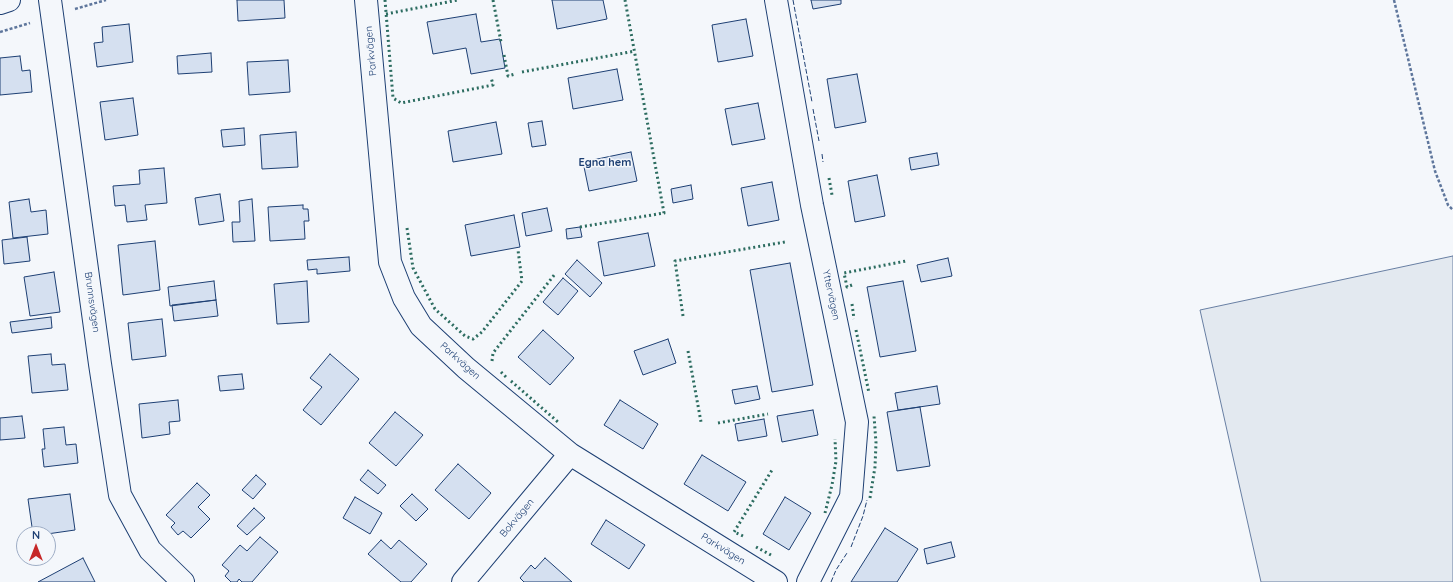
<!DOCTYPE html>
<meta charset="utf-8">
<style>
body{margin:0}
#map{position:relative;width:1453px;height:582px;overflow:hidden;background:#f4f7fb;font-family:Quicksand,sans-serif}
canvas{display:block}
.north{position:absolute;left:16px;top:526px;width:40px;height:40px;box-sizing:border-box;background:#f4f7fb;border:1px solid #9eadc5;border-radius:50%;rotate:0deg;font-size:11px;font-weight:700;line-height:16px;text-align:center;color:#1d3f73}
.north::after{content:'';display:block;margin:auto;width:14px;height:18px;background:#c62828;clip-path:polygon(50% 0,100% 100%,50% 72%,0 100%)}
</style>
<div id="map">
<canvas width="1453" height="582"></canvas>
<div class="north">N</div>
</div>
<script>
const g = document.querySelector('canvas').getContext('2d');
g.lineJoin = 'round';
function paint(path, color) { g.fillStyle = color; g.fill(path, 'evenodd'); }
const toPath = rows => new Path2D(rows.map(r => 'M' + r).join(''));
function strokePath(path, color, width, dash) { g.strokeStyle = color; g.lineWidth = width; g.lineCap = dash ? 'butt' : 'round'; g.setLineDash(dash || []); g.stroke(path); }
function write(font, color, halo, rows, align = 'center') {
  g.font = font + ' Quicksand,sans-serif'; g.lineWidth = 3; g.setLineDash([]); g.textBaseline = 'middle'; g.strokeStyle = halo; g.fillStyle = color; for (const [text, x, y, turn = 0] of rows) {
    g.save(); g.translate(x, y); g.rotate((+turn || 0) * Math.PI / 180); g.textAlign = isNaN(turn) ? turn : align; if (halo) g.strokeText(text, 0, 0); g.fillText(text, 0, 0); g.restore();
  }
}
const green = toPath([
 [1453,256,1453,582,1261,582,1200,310,1453,256]
]);
const building = toPath([
 [237,0,284,0,285,18,238,21,237,0],
 [552,0,603,0,607,19,557,29,552,0],
 [811,0,841,0,841,4,813,9,811,0],
 [476,14,481,42,500,39,505,68,471,74,466,48,433,54,427,22,476,14],
 [746,19,753,56,718,62,712,25,746,19],
 [129,24,133,62,97,67,94,43,103,42,102,27,129,24],
 [211,53,212,72,178,74,177,56,211,53],
 [20,56,22,71,30,70,32,92,0,95,0,58,20,56],
 [288,60,290,92,249,95,247,62,288,60],
 [617,69,623,100,573,109,568,78,617,69],
 [857,74,866,122,835,128,827,79,857,74],
 [133,98,138,135,105,140,100,102,133,98],
 [758,103,765,139,732,145,725,109,758,103],
 [542,121,546,145,532,147,528,123,542,121],
 [496,122,502,154,453,162,448,131,496,122],
 [244,128,245,145,223,147,221,130,244,128],
 [296,132,298,167,262,169,260,135,296,132],
 [631,152,637,181,589,191,583,162,631,152],
 [937,153,939,165,911,170,909,158,937,153],
 [164,168,167,203,145,205,147,220,127,222,125,205,115,206,113,186,140,184,139,170,164,168],
 [877,175,885,216,855,222,848,181,877,175],
 [772,182,779,220,748,226,741,188,772,182],
 [691,185,693,199,673,203,671,189,691,185],
 [220,194,224,221,199,225,195,198,220,194],
 [29,199,31,212,46,210,48,234,13,238,9,202,29,199],
 [252,199,255,241,233,242,232,222,240,222,239,201,252,199],
 [303,205,303,209,308,209,309,221,304,221,305,239,270,241,268,207,303,205],
 [547,208,552,231,526,236,522,213,547,208],
 [514,215,520,247,471,256,465,225,514,215],
 [580,227,582,237,567,239,566,229,580,227],
 [648,233,655,266,604,276,598,242,648,233],
 [27,237,30,261,4,264,2,240,27,237],
 [155,241,160,290,123,295,118,245,155,241],
 [349,257,350,271,317,274,317,269,308,270,307,260,349,257],
 [948,258,952,276,921,282,917,265,948,258],
 [577,260,602,283,590,297,565,274,577,260],
 [790,263,813,385,772,392,750,270,790,263],
 [54,272,60,312,30,316,24,277,54,272],
 [563,278,578,291,558,315,543,302,563,278],
 [214,281,216,300,170,306,168,287,214,281],
 [307,281,309,322,277,324,274,284,307,281],
 [903,281,916,351,880,357,867,287,903,281],
 [216,300,218,316,174,321,172,305,216,300],
 [51,317,52,328,12,333,10,322,51,317],
 [162,319,166,356,132,360,128,323,162,319],
 [543,330,574,358,550,385,518,357,543,330],
 [668,339,676,363,643,375,634,351,668,339],
 [51,354,52,365,65,364,68,390,32,393,28,356,51,354],
 [330,354,359,379,321,425,303,410,322,387,310,378,330,354],
 [242,374,244,389,220,391,218,376,242,374],
 [757,386,760,399,735,404,732,390,757,386],
 [937,386,940,404,898,410,895,393,937,386],
 [178,400,180,421,169,422,170,434,142,438,139,404,178,400],
 [620,400,658,424,643,449,604,425,620,400],
 [920,407,930,466,897,471,887,412,920,407],
 [813,410,818,435,782,442,777,416,813,410],
 [395,412,423,435,396,466,369,443,395,412],
 [22,416,25,438,0,440,0,418,22,416],
 [764,419,767,436,738,441,735,424,764,419],
 [64,427,66,445,76,444,78,463,44,467,42,449,45,449,43,429,64,427],
 [702,455,746,482,728,511,684,484,702,455],
 [458,464,491,493,469,519,435,490,458,464],
 [368,470,386,485,378,494,360,480,368,470],
 [256,475,266,484,253,499,242,490,256,475],
 [197,483,210,495,198,507,210,519,191,538,183,531,178,535,171,527,175,523,166,515,197,483],
 [70,494,75,530,47,534,33,534,28,499,70,494],
 [412,494,428,509,416,521,400,506,412,494],
 [355,497,382,513,370,534,343,518,355,497],
 [785,497,811,513,789,550,763,534,785,497],
 [254,508,265,518,247,535,237,526,254,508],
 [606,520,645,545,629,569,591,544,606,520],
 [885,528,918,549,897,582,851,582,885,528],
 [260,537,278,552,252,582,242,582,239,579,237,582,231,582,225,576,229,571,222,565,240,545,247,551,260,537],
 [381,540,391,549,399,540,427,564,411,582,401,582,368,554,381,540],
 [951,542,955,557,927,564,924,549,951,542],
 [83,558,95,582,38,582,83,558],
 [545,558,572,582,524,582,520,578,531,565,535,569,545,558]
]);
const path = toPath([
 [1394,0,1435,171,1448,205,1453,210],
 [75,9,106,0],
 [0,32,30,23]
]);
const street = toPath([
 [50,0,100,364,120,495,150,550,183,582],
 [366,0,390,262,404,298,421,326,466,368,570,454,776,582],
 [776,0,812,205,857,422,851,497,808,582],
 [463,582,570,454]
]);
const secondary = toPath([
 [0,3,9,0]
]);
const hedge = toPath([
 [385,0,393,98,401,103,493,85,491,77],
 [493,0,501,42],
 [386,14,458,0],
 [504,55,508,76,515,74],
 [522,72,635,51],
 [829,178,832,195],
 [580,227,664,213,625,0],
 [407,228,413,268,435,309,465,336,473,339,482,332,522,281,518,250],
 [852,285,847,287,844,273,906,261],
 [852,304,854,319],
 [683,316,675,261,785,242],
 [856,330,869,393],
 [688,351,701,422],
 [492,361,493,353,555,274],
 [501,372,506,377],
 [511,381,558,422],
 [718,423,768,414],
 [870,498,875,467,876,443,874,416],
 [825,513,832,485,836,461,835,439],
 [743,536,734,532,772,470],
 [756,547,771,555]
]);
const fence = toPath([
 [793,0,812,102],
 [813,109,819,141],
 [822,154,823,162],
 [851,547,863,516,867,500],
 [831,582,836,570,847,553]
]);
const streetNames = [
 ["Parkvägen",371,51,-95],
 ["Yttervägen",831,295,78],
 ["Brunnsvägen",92,302,82],
 ["Parkvägen",460,361,42],
 ["Bokvägen",517,518,-50],
 ["Parkvägen",723,549,32]
];
const neighbourhoodNames = [
 ["Egna hem",605,163]
];
paint(green, '#e3e9f0');
strokePath(green, '#687fa3', 1);
paint(building, '#d5e0f0');
strokePath(building, '#1d3f73', 1);
strokePath(street, '#1d3f73', 24);
strokePath(secondary, '#1d3f73', 24);
strokePath(path, '#5e769c', 2.5, [3, 2]);
strokePath(street, '#f4f7fb', 22);
strokePath(secondary, '#f4f7fb', 22);
strokePath(hedge, '#2c6c60', 3, [2, 3]);
strokePath(fence, '#1d3f73', 1, [5, 2]);
write('10px', '#1d3f73', '#f4f7fb', streetNames);
write('bold 11px', '#1d3f73', '#f4f7fb', neighbourhoodNames);
</script>
